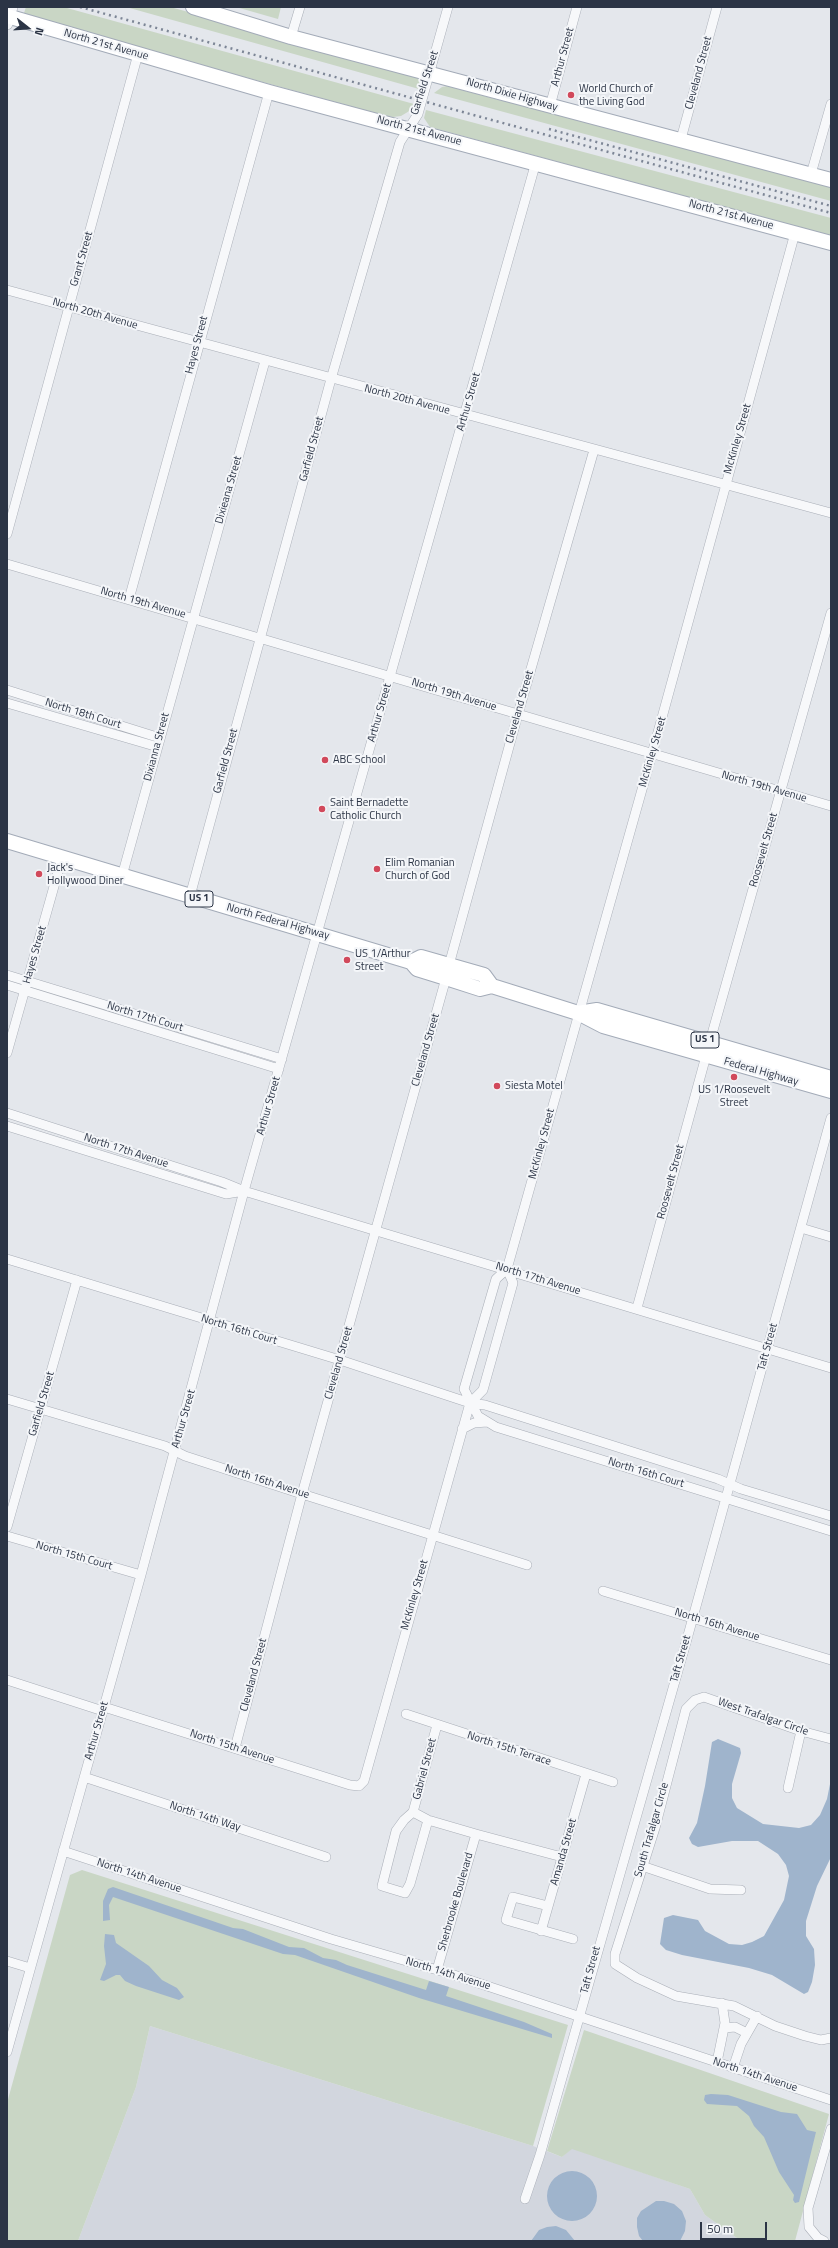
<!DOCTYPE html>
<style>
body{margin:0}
#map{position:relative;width:838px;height:2248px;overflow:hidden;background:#e4e7ec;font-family:"Titillium Web",sans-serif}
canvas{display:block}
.frame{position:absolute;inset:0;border:8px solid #2b3445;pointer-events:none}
.north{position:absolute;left:8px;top:8px;width:40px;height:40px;-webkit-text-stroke:3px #f4f6f9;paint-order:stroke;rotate:107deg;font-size:11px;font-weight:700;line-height:16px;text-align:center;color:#2b3445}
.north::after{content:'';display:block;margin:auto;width:14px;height:18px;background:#2b3445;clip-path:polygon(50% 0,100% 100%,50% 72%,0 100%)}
.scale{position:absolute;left:700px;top:2222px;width:67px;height:18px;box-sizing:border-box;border:2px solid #2b3445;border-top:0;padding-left:5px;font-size:12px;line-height:14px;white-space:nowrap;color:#2b3445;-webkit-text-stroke:3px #f4f6f9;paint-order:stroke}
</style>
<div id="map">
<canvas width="838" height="2248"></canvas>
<div class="frame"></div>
<div class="north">N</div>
<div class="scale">50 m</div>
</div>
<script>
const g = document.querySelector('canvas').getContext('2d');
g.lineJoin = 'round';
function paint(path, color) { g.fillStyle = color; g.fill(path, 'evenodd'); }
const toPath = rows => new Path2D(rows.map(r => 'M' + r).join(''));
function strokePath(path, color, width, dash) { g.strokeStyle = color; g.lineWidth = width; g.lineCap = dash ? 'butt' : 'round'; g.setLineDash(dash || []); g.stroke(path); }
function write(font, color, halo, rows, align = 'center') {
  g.font = font + ' "Titillium Web",sans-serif'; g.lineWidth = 4; g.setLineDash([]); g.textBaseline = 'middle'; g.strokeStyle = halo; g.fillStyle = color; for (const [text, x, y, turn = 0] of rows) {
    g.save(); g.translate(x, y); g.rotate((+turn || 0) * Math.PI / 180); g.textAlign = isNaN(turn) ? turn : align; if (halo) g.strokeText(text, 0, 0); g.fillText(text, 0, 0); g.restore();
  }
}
const built = toPath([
 [150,2026,533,2146,562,2157,572,2148,690,2189,705,2215,741,2241,78,2241,136,2087]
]);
const green = toPath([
 [26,7,67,8,414,104,411,110,401,116,393,117,379,114,30,18,24,13],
 [126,7,170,7,414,73,419,80,419,89],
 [236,7,281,7,278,19],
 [447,86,499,100,539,107,831,187,831,201,434,93,442,87],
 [426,110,831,218,831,236,430,127,424,118],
 [82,1870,568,2025,533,2146,150,2026,136,2087,78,2241,7,2241,7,2103,70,1875],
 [584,2030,829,2114,795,2241,741,2241,705,2215,690,2189,572,2149,562,2157,547,2151]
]);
const water = toPath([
 [718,1739,740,1748,741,1753,732,1784,732,1798,737,1808,763,1824,799,1828,811,1825,820,1815,827,1799,831,1779,831,1857,817,1886,806,1921,806,1936,814,1949,815,1965,812,1982,808,1992,804,1994,772,1975,749,1968,682,1955,666,1950,660,1944,664,1918,673,1915,698,1920,705,1931,729,1944,742,1945,752,1942,764,1936,784,1900,789,1876,786,1865,778,1854,758,1841,732,1841,698,1847,692,1844,689,1838,697,1823,705,1786,712,1742],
 [113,1887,233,1928,243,1929,289,1947,304,1948,323,1958,336,1960,347,1965,426,1990,429,1981,449,1987,446,1996,524,2022,552,2034,552,2038,419,1998,295,1955,283,1954,113,1897,109,1905,110,1920,103,1921,103,1901,108,1889],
 [105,1934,114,1935,116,1943,149,1966,162,1980,177,1988,184,1997,179,2000,136,1986,125,1981,120,1975,116,1975,104,1981,100,1980,106,1964,104,1946],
 [711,2094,728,2095,781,2112,797,2114,807,2130,816,2132,799,2202,795,2203,793,2200,794,2195,779,2172,764,2137,754,2126,749,2116,737,2106,707,2104,704,2100,705,2095],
 '547 2196a25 25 0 1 1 50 0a25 25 0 1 1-50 0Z',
 [656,2201,664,2201,674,2204,682,2211,686,2221,685,2231,680,2241,643,2241,639,2236,637,2227,637,2218,641,2211],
 [556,2226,566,2230,575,2241,531,2241,539,2230,547,2227]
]);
const minor = toPath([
 [291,37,300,7],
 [550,106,577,7],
 [681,139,717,7],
 [811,174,831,104],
 [795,233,652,754,507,1269,496,1279,464,1389,478,1416,496,1427,831,1531],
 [7,290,831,513],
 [7,534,138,54],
 [7,564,831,806],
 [129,599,269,92],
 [7,690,160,738],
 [7,703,158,747],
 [122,876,265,361],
 [190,896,331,379,400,142,418,114,448,7],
 [449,965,518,714,594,450],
 [7,975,282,1059],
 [7,985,279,1069],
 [710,1041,831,613],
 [7,1053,62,858],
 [7,1113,222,1182,244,1191,831,1368],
 [7,1126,226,1194,244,1191],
 [801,1228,831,1237],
 [7,1259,340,1360,470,1403,485,1405,718,1479,741,1489,831,1516],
 [637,1308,706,1056],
 [7,1399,165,1446,185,1456,302,1494,527,1565],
 [462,1429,474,1423,487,1422],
 [7,1527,77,1280],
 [7,1536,141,1575],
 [603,1591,831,1660],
 [7,1680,103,1711],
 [104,1707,350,1785,359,1786,364,1781,470,1403,483,1390,513,1283,507,1269],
 [406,1714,613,1782],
 [831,1739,801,1731,704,1697,695,1700,686,1709,655,1828,615,1954,615,1964,637,1978,676,1996,734,2006,775,2026,805,2036,821,2040,831,2038],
 [235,1748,302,1494,446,978],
 [84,1777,326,1857],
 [788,1788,801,1731],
 [413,1812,404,1820,396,1831,382,1886,405,1893,410,1884,428,1820],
 [413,1812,428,1820,476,1834,562,1857],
 [413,1812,437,1725],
 [63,1851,331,1939,451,1974,831,2100],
 [642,1866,710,1889,741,1890],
 [548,1906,513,1897,506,1920,573,1939],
 [541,1931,586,1774],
 [7,1961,30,1968],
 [437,1970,476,1834],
 [724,2028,735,2027,747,2033],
 [7,2052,141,1575,244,1191,536,162],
 [717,2062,725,2023,722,2003],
 [733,2068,741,2044,757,2016],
 [525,2199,540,2155,687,1639,831,1118],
 [824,2241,818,2238,809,2227,808,2208,831,2129]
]);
const tertiary = toPath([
 [7,24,12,7]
]);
const primary = toPath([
 [193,7,291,37,831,180],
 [7,16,269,92,831,243],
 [7,841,411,962],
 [411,962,417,969,446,978,480,989,492,986,578,1013,603,1026,831,1091],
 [411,962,421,957,484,975,492,986],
 [578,1013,597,1010,831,1078]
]);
const rail = toPath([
 [80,7,831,213],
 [549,129,831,206]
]);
const markers = [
 [571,95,4,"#d1495b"],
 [325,760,4,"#d1495b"],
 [322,809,4,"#d1495b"],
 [377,869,4,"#d1495b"],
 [39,874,4,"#d1495b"],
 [347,960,4,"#d1495b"],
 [734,1077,4,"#d1495b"],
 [497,1086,4,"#d1495b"]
];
const shields = [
 [199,899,28],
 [705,1040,28]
];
const shieldNames = [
 ["US 1",199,899],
 ["US 1",705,1040]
];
const streetNames = [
 ["North 21st Avenue",106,45,16],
 ["Arthur Street",563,57,-75],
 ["Cleveland Street",699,73,-75],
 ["Garfield Street",425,83,-72],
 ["North Dixie Highway",512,95,16],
 ["North 21st Avenue",419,131,15],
 ["North 21st Avenue",731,215,15],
 ["Grant Street",82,259,-74],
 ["North 20th Avenue",95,314,16],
 ["Hayes Street",197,345,-75],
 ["North 20th Avenue",407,400,15],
 ["Arthur Street",469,402,-74],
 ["McKinley Street",738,439,-74],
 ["Garfield Street",312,449,-75],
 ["Dixieana Street",229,490,-74],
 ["North 19th Avenue",143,603,16],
 ["North 19th Avenue",454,695,17],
 ["Cleveland Street",520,707,-74],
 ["Arthur Street",380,713,-74],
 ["North 18th Court",83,714,17],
 ["Dixianna Street",157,747,-75],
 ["McKinley Street",653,752,-74],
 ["Garfield Street",226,761,-75],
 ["North 19th Avenue",764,787,16],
 ["Roosevelt Street",764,850,-74],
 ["North Federal Highway",278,922,16],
 ["Hayes Street",35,955,-74],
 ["North 17th Court",145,1017,17],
 ["Cleveland Street",426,1050,-74],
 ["Federal Highway",761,1072,16],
 ["Arthur Street",269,1106,-74],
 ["McKinley Street",542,1144,-75],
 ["North 17th Avenue",126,1151,18],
 ["Roosevelt Street",671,1182,-75],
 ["North 17th Avenue",538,1279,17],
 ["North 16th Court",239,1330,17],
 ["Taft Street",768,1347,-75],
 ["Cleveland Street",339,1363,-74],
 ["Garfield Street",42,1404,-74],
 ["Arthur Street",184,1419,-74],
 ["North 16th Court",646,1473,17],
 ["North 16th Avenue",267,1482,18],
 ["North 15th Court",74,1556,16],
 ["McKinley Street",415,1595,-74],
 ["North 16th Avenue",717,1625,17],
 ["Taft Street",681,1659,-74],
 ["Cleveland Street",254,1675,-75],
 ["West Trafalgar Circle",763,1717,19],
 ["Arthur Street",97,1731,-74],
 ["North 15th Avenue",232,1747,18],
 ["North 15th Terrace",509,1749,18],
 ["Gabriel Street",425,1769,-75],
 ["North 14th Way",205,1817,18],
 ["South Trafalgar Circle",652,1830,-74],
 ["Amanda Street",564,1852,-74],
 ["North 14th Avenue",139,1876,18],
 ["Sherbrooke Boulevard",456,1902,-74],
 ["Taft Street",591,1970,-75],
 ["North 14th Avenue",448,1974,17],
 ["North 14th Avenue",755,2075,18]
];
const poiNames = [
 ["World Church of",579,89],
 ["the Living God",579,102],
 ["ABC School",333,760],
 ["Saint Bernadette",330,803],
 ["Catholic Church",330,816],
 ["Elim Romanian",385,863],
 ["Church of God",385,876],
 ["Jack's",47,868],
 ["Hollywood Diner",47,881],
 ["US 1/Arthur",355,954],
 ["Street",355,967],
 ["Siesta Motel",505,1086],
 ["US 1/Roosevelt",734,1090,"center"],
 ["Street",734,1103,"center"]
];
paint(built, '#d2d6de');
paint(green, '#c9d6c5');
paint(water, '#9fb4cc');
strokePath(minor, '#a9aeb7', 10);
strokePath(tertiary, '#a9aeb7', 12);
strokePath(primary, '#a3abb8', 16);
strokePath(minor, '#f7f8fa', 9);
strokePath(tertiary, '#f7f8fa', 11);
strokePath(primary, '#fff', 14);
strokePath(rail, '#7d8696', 2.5, [2, 4]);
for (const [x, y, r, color] of markers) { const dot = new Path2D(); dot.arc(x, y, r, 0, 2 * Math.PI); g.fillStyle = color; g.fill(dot); strokePath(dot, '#f4f6f9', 1.5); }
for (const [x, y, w] of shields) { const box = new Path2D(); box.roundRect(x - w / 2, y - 8, w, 16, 3); g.fillStyle = '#f4f6f9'; g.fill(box); strokePath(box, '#2b3445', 1); }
write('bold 10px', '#2b3445', null, shieldNames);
write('11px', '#2b3445', '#f4f6f9', streetNames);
write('11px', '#2b3445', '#f4f6f9', poiNames, 'left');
</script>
